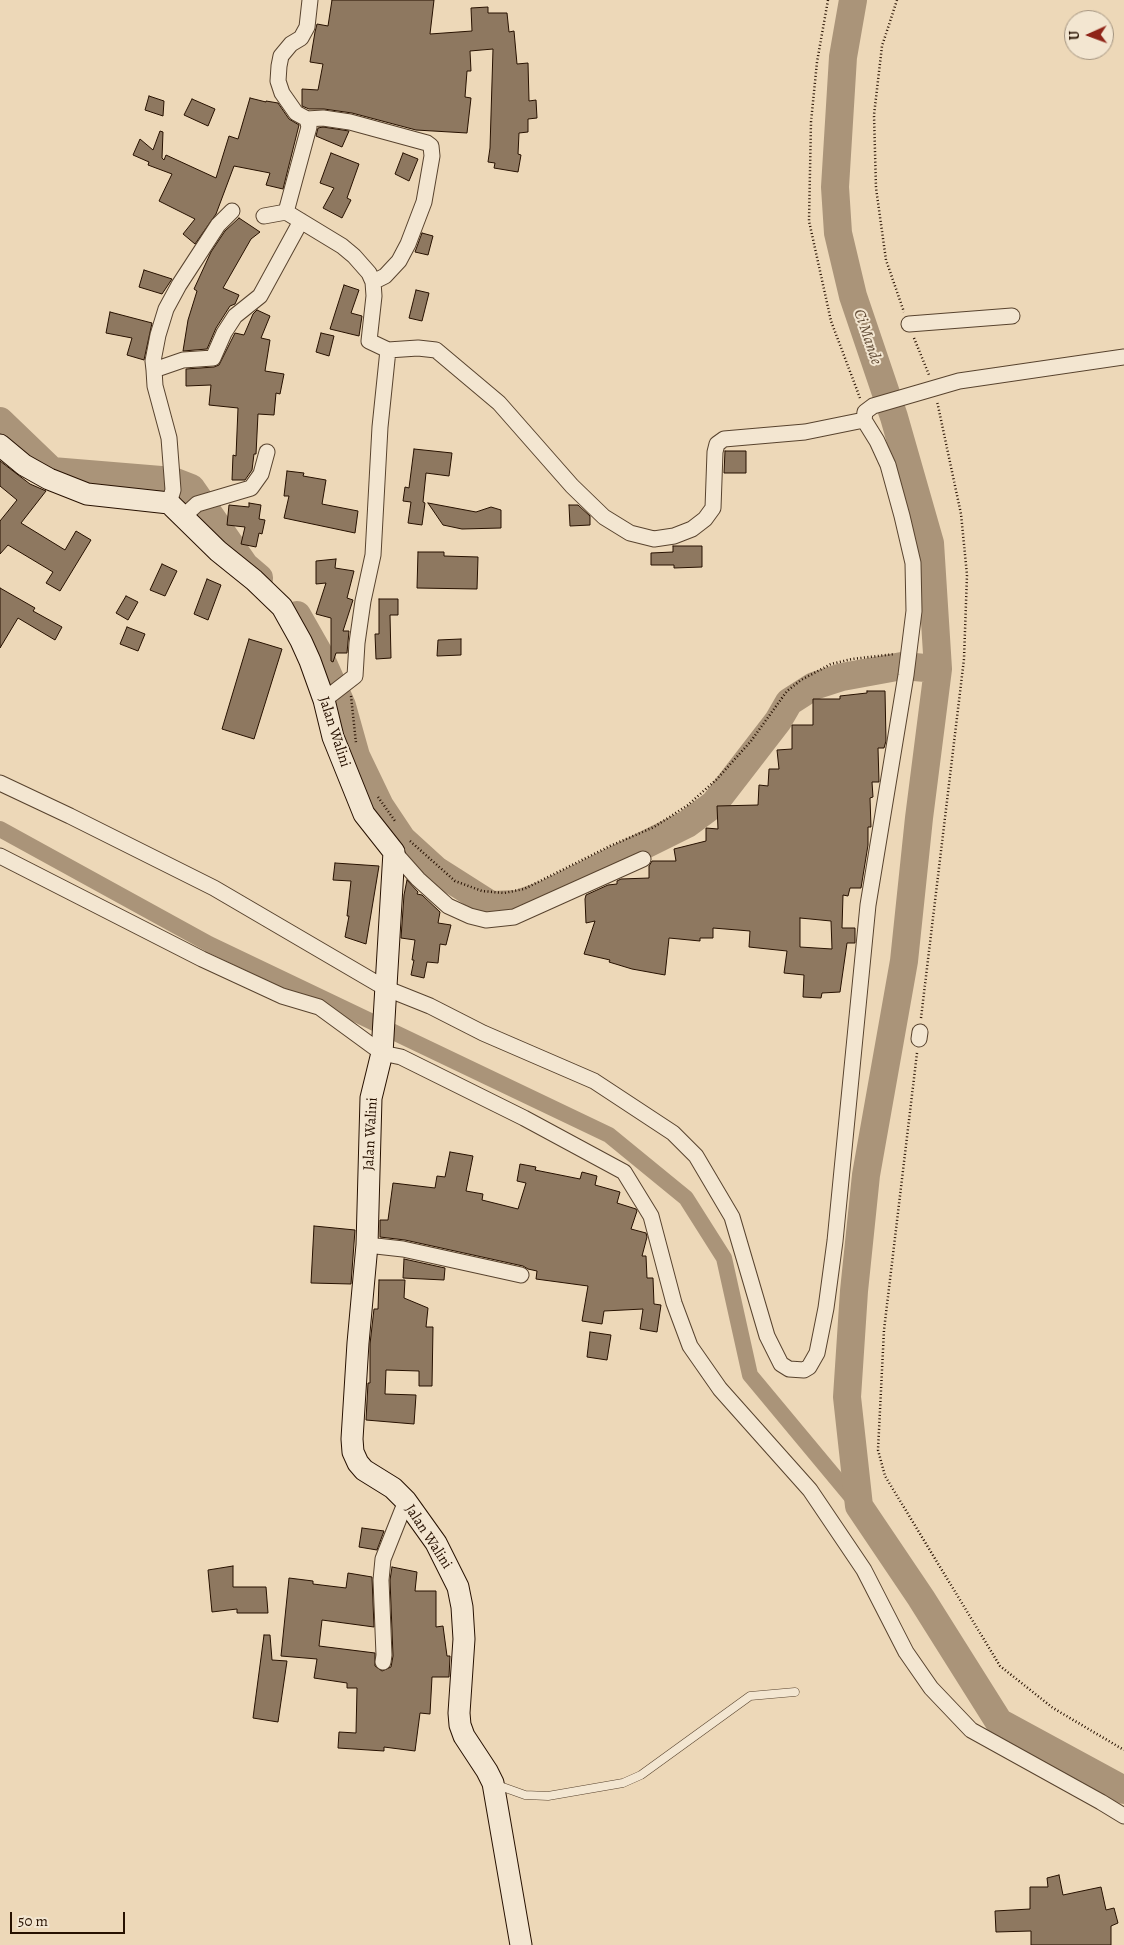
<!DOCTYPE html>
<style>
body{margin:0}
#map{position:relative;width:1124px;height:1945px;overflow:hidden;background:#edd8b8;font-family:Alegreya,serif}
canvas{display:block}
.north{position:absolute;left:1064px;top:10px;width:50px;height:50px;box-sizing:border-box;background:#f3e6d1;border:1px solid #a1917d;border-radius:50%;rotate:268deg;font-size:14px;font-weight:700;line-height:20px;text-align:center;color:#271100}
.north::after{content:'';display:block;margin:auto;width:18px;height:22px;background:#8f2418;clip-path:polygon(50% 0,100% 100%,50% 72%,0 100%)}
.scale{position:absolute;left:10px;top:1912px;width:115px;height:22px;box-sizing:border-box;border:2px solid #271100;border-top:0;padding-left:6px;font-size:15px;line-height:18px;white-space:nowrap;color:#271100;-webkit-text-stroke:4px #f3e6d1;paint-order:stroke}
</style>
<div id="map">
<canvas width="1124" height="1945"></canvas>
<div class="north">U</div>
<div class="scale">50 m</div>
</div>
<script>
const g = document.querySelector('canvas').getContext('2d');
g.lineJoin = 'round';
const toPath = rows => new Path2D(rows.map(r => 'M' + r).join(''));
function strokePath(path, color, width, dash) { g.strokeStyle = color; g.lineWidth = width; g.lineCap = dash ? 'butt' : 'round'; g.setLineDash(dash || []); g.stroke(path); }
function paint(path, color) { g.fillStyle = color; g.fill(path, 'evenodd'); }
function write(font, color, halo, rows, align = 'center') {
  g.font = font + ' Alegreya,serif'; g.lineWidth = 4; g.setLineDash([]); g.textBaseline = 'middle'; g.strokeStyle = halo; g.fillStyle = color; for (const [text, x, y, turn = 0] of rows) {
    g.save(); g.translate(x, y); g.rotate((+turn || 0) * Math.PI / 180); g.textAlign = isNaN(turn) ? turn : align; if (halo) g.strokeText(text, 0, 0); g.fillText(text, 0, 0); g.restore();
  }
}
const canal = toPath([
 [0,829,209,944,609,1135,686,1198,724,1258,750,1375,859,1506]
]);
const river = toPath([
 [853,0,843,57,835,187,838,233,853,296,894,417,930,543,938,669],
 [0,421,52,471,173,481,191,488,245,566,259,578],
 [297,615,318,652,342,706,356,756,380,806,402,839,436,870,491,905,518,904,546,894,687,824,714,804,778,721,789,702,814,686,842,677,902,666,938,669,919,818,904,961,866,1175,854,1291,847,1397,859,1506,921,1598,999,1722,1124,1790]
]);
const building = toPath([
 [332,0,434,0,430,34,472,31,471,8,488,7,488,13,507,13,509,32,514,31,517,64,528,63,529,101,536,100,537,118,528,119,528,132,519,133,518,154,521,155,518,172,494,168,495,163,488,162,490,148,493,49,470,51,471,71,467,71,465,97,471,98,467,133,416,130,352,113,324,109,309,109,302,106,302,89,318,90,323,64,310,62,315,32,317,24,328,26,332,0],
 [149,96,164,101,163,116,145,110,149,96],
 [250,98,266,102,266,101,278,103,289,119,299,125,283,189,266,185,270,173,234,166,216,214,195,244,183,234,195,219,159,201,172,174,148,165,149,162,133,155,140,139,153,150,160,131,163,132,162,158,164,160,166,155,216,178,229,136,238,139,250,98],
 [192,99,215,109,208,126,184,115,192,99],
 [323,127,349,131,342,147,316,136,318,128,323,127],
 [331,153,359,164,347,198,351,200,342,218,323,208,334,188,320,183,331,153],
 [403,153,418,159,409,181,395,174,403,153],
 [239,218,260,232,251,239,223,288,239,295,235,304,230,306,216,328,207,349,183,351,188,320,197,291,194,289,211,252,225,231,239,218],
 [422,233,433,236,428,255,415,252,422,233],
 [144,270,172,279,162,294,139,287,144,270],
 [344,285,359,290,351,313,362,316,359,336,330,329,344,285],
 [416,290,429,293,422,321,409,318,416,290],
 [257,310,270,316,261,338,270,340,265,371,284,374,280,394,276,393,274,415,258,414,256,454,254,454,252,470,245,480,232,480,233,455,236,456,238,408,209,405,211,385,186,386,186,369,214,367,219,365,235,333,244,335,253,314,257,310],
 [110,312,152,323,144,360,127,355,132,338,106,333,110,312],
 [321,333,334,336,329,356,316,352,321,333],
 [414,449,452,453,449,476,426,473,423,502,425,503,422,525,408,523,411,502,403,501,405,487,409,488,414,449],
 [725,451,746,451,746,473,724,473,725,451],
 [0,461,30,484,46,491,21,523,65,550,76,531,91,540,60,591,46,583,53,572,8,545,0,554,0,521,17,500,0,486,0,461],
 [287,471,304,473,303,476,326,480,322,504,358,511,355,533,284,518,289,496,284,496,287,471],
 [249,503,261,505,259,519,265,520,262,534,259,533,256,547,241,544,245,527,227,525,229,505,249,507,249,503],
 [428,503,476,512,491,507,501,510,501,528,462,529,443,525,428,503],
 [569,505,578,505,590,516,590,525,570,526,569,505],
 [673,546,702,546,702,567,674,568,674,565,651,565,651,553,673,552,673,546],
 [418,552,444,552,444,556,478,557,477,589,417,588,418,552],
 [336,559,335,568,354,571,347,598,353,600,343,631,349,631,347,653,336,653,333,662,331,661,331,618,316,614,326,583,316,584,316,561,336,559],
 [162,564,177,571,165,596,150,590,162,564],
 [207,579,221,585,208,620,194,614,207,579],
 [0,588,35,608,33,611,62,627,55,640,18,618,0,648,0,588],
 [126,596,138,602,128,620,116,613,126,596],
 [379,599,398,599,398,615,390,615,391,658,376,659,375,634,379,634,379,599],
 [127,627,145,634,138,651,120,644,127,627],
 [249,639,282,649,254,739,222,729,249,639],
 [461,639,461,655,437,656,438,640,461,639],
 [867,691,885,691,886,741,884,748,878,748,879,782,872,782,873,797,870,798,871,827,868,827,868,845,861,888,850,888,848,896,843,895,842,928,855,928,855,943,847,943,840,992,822,993,821,998,803,997,804,975,784,973,787,951,749,947,750,931,713,928,713,938,700,938,700,941,669,938,665,975,632,969,609,962,610,960,584,954,595,921,586,923,585,899,586,895,608,885,617,884,617,881,621,879,649,878,649,866,652,861,676,861,674,849,706,841,706,828,718,829,717,806,758,805,759,785,768,786,769,769,779,769,777,750,792,749,792,725,813,725,813,699,840,699,840,696,867,693,867,691],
 [800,918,831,921,832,949,800,947,800,918],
 [335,863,379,866,366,944,345,937,349,916,347,916,351,881,333,880,335,863],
 [407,880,418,892,417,894,422,895,440,912,438,923,451,925,446,945,440,944,438,963,427,962,424,978,411,975,414,960,412,960,415,940,401,938,404,895,407,880],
 [450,1152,473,1156,466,1191,483,1194,482,1200,518,1209,526,1183,517,1181,520,1164,536,1167,535,1170,580,1179,582,1172,597,1176,595,1185,620,1192,617,1203,636,1209,637,1211,631,1229,646,1233,647,1237,642,1256,646,1256,647,1278,653,1278,654,1304,661,1305,657,1332,640,1329,643,1309,604,1311,602,1324,582,1321,588,1286,536,1279,537,1271,528,1269,523,1266,405,1240,380,1237,380,1220,388,1220,393,1183,435,1188,437,1176,445,1177,450,1152],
 [314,1226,355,1230,351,1284,311,1283,314,1226],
 [404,1259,445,1268,444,1280,403,1278,404,1259],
 [379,1280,405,1280,404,1298,428,1308,426,1327,433,1327,432,1386,419,1386,419,1371,386,1370,385,1394,416,1395,414,1424,366,1420,368,1383,370,1383,370,1344,374,1309,378,1309,379,1280],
 [590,1332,611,1335,607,1360,587,1357,590,1332],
 [362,1528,384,1531,377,1550,359,1547,362,1528],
 [233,1566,233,1587,266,1587,268,1613,237,1613,237,1609,212,1612,208,1570,233,1566],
 [392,1567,417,1572,415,1591,436,1591,436,1627,443,1626,447,1656,450,1656,449,1677,432,1677,430,1714,420,1713,415,1751,384,1747,384,1751,338,1748,339,1732,356,1733,357,1688,347,1688,347,1683,314,1678,317,1659,281,1656,289,1578,313,1581,313,1584,346,1588,348,1573,372,1577,374,1627,322,1620,319,1646,375,1653,375,1666,382,1671,391,1667,393,1656,390,1580,392,1567],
 [264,1635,270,1635,272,1660,287,1661,278,1722,253,1718,264,1635],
 [1059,1875,1063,1895,1101,1887,1106,1910,1114,1908,1118,1923,1111,1926,1111,1945,1031,1945,1031,1931,996,1932,995,1911,1030,1909,1030,1887,1048,1887,1047,1878,1059,1875]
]);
const path = toPath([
 [828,0,817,62,811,122,809,221,831,321,860,398],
 [897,0,882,46,874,115,876,188,886,260,904,312],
 [914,338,929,375],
 [351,696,356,743],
 [378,797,395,821],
 [410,841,455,881,482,891,504,893,524,889,610,846,654,827,688,805,717,779,751,741,787,691,801,680,831,664,852,659,895,654],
 [921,1018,964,659,967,575,961,514,937,401],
 [917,1053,884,1330,878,1450,885,1476,1000,1666,1053,1708,1124,1750]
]);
const lane = toPath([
 [497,1785,525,1795,548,1796,623,1783,641,1775,750,1696,795,1692]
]);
const street = toPath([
 [307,119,323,118,350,122,427,143,431,146,432,156,424,202,408,244,399,261,385,276,373,282],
 [286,212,309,127,307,119,296,113,282,93,278,81,279,66,281,56,291,44,301,38,307,27,310,0],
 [264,216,286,212,342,246,354,256,369,273,373,282,374,296,369,341,388,350,380,427,373,555,363,601,357,643,355,676,324,700],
 [909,324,1012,316],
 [388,350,418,348,436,350,499,403,572,486,604,517,630,533,654,539,674,536,692,529,705,519,713,508,715,452,717,444,724,439,805,432,864,420],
 [154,370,183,360,213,358,224,333,235,316,260,296,301,221],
 [169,503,173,490,169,438,155,386,154,370,153,361,158,335,166,309,179,285,218,225,232,211],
 [184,516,197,504,251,488,261,474,267,452],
 [0,783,70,816,214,888,385,988,430,1006,483,1033,594,1081,673,1133,696,1156,732,1217,767,1336,781,1364,789,1369,804,1370,809,1367,817,1353,826,1308,835,1241,868,905,906,675,914,611,913,563,902,516,888,465,877,441,864,420,865,412,873,406,959,381,1124,357],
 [394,852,418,879,448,906,470,916,486,920,514,917,643,859],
 [0,856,202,959,282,996,319,1007,382,1053,401,1057,524,1118,624,1172,651,1216,674,1303,690,1346,720,1389,810,1490,864,1570,906,1652,931,1688,971,1730,1101,1802,1124,1816],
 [919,1039,920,1032],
 [367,1245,403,1249,521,1275],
 [383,1662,384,1655,381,1580,383,1559,406,1501]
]);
const secondary = toPath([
 [0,445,24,465,49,479,87,494,169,503,218,551,254,580,282,607,301,641,310,661,324,700,333,737,364,814,394,852,382,1053,371,1098,367,1245,358,1343,352,1439,353,1452,358,1463,364,1470,393,1488,406,1501,436,1543,458,1587,462,1607,464,1639,459,1713,460,1725,464,1736,487,1771,493,1783,521,1945]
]);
const streetNames = [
 ["Jalan Walini",334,732,72],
 ["Jalan Walini",371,1134,-87],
 ["Jalan Walini",428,1537,57]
];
const waterNames = [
 ["Ci Mande",867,337,71]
];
strokePath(canal, '#aa9479', 16);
strokePath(river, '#aa9479', 28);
paint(building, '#8e7860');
strokePath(building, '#271100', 1);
strokePath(lane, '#58432e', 9);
strokePath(street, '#58432e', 17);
strokePath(secondary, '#271100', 23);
strokePath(path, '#271100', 2.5, [1, 2.5]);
strokePath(lane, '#f3e6d1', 8);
strokePath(street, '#f3e6d1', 15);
strokePath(secondary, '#f3e6d1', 21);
write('15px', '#271100', '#f3e6d1', streetNames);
write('italic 16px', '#624c36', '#f3e6d1', waterNames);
</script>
